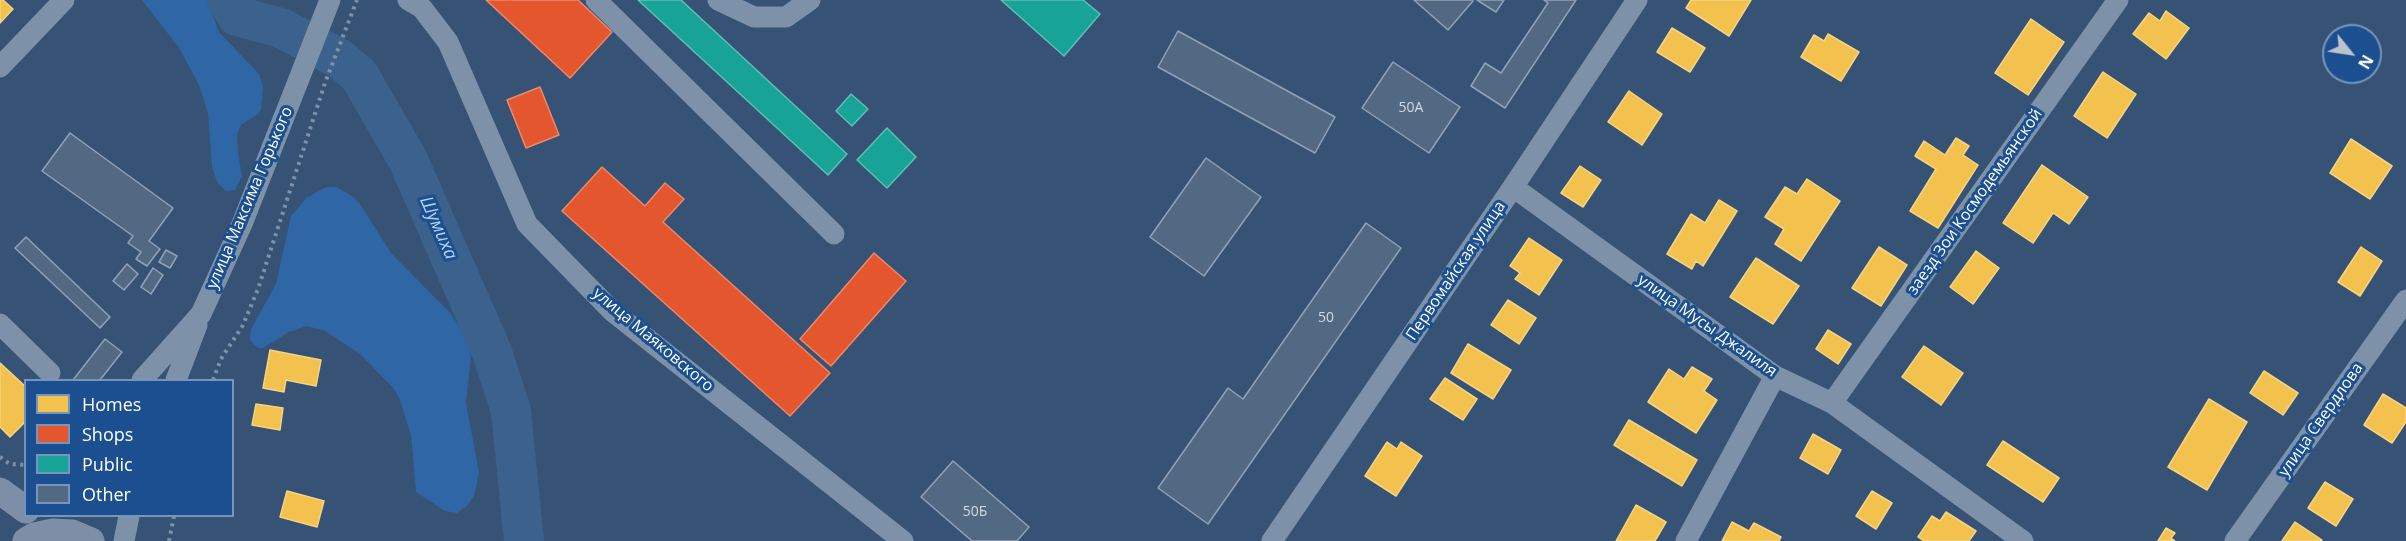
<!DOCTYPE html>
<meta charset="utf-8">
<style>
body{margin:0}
#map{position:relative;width:2406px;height:541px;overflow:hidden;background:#365274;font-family:"Open Sans",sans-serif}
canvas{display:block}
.legend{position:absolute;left:24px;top:379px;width:210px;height:138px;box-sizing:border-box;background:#1b4f8f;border:2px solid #7695bc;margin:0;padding:8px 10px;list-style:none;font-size:18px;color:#fff}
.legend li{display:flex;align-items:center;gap:12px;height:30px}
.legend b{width:30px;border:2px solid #7695bc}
.north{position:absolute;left:2322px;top:24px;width:60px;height:60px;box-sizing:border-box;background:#1b4f8f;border:2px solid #7695bc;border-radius:50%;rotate:120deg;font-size:16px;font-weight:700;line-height:24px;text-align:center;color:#fff}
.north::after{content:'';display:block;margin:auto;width:21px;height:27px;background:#b9c2ce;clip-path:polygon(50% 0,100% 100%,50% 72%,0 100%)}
</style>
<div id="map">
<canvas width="2406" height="541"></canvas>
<ul class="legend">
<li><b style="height:16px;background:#f2c14e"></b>Homes</li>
<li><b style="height:16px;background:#e4572e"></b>Shops</li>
<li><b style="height:16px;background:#17a398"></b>Public</li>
<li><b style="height:16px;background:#526984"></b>Other</li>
</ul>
<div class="north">N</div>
</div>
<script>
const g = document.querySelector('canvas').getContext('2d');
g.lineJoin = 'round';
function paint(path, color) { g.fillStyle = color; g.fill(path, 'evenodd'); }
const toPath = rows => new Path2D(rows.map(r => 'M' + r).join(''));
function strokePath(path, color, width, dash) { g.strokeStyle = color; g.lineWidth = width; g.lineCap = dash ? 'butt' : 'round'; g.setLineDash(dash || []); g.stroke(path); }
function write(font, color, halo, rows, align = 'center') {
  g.font = font + ' "Open Sans",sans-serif'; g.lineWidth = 6; g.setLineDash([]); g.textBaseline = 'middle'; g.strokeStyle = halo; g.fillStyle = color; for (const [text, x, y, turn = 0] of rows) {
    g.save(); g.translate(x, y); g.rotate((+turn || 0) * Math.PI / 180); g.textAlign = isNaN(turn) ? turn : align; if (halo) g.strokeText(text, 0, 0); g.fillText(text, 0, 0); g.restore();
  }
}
const green = toPath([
 [142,0,207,0,219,32,259,74,263,86,261,109,258,114,241,125,237,134,238,153,242,176,235,190,226,191,217,182,212,167,208,113,199,85,179,48],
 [326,187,337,187,352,196,360,204,391,253,451,314,464,334,471,356,466,403,479,473,474,496,467,506,457,513,445,511,416,492,411,435,400,400,394,389,360,354,325,331,307,326,289,332,263,348,258,348,250,340,251,329,276,284,291,216,306,198]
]);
const homes = toPath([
 [0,0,3,0,13,9,0,23,0,0],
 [1691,0,1751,0,1729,36,1686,8,1691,0],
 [2166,11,2189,28,2166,59,2133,34,2149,13,2160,21,2166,11],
 [2031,19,2064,42,2028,95,1995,73,2031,19],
 [1672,28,1705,48,1690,72,1657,52,1672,28],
 [1828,34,1859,52,1841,81,1801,57,1814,35,1824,41,1828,34],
 [2103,72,2136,94,2107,138,2074,116,2103,72],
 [1629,91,1662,114,1642,145,1608,122,1629,91],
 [1956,138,1969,146,1963,155,1978,165,1938,228,1910,211,1936,169,1915,156,1924,141,1945,155,1956,138],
 [2351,139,2392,166,2370,199,2330,173,2351,139],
 [2042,165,2088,197,2069,224,2053,213,2033,243,2003,223,2042,165],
 [1580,166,1601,180,1583,207,1561,193,1580,166],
 [1807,179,1840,201,1801,261,1775,244,1784,229,1765,217,1785,187,1797,194,1807,179],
 [1719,200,1737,211,1703,266,1696,261,1692,269,1667,254,1691,214,1705,223,1719,200],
 [1529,238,1562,260,1539,295,1515,279,1520,273,1510,266,1529,238],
 [1879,247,1907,265,1881,306,1852,288,1879,247],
 [2361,247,2382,261,2360,296,2338,282,2361,247],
 [1976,251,1999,268,1973,304,1950,287,1976,251],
 [1756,258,1799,286,1773,324,1730,297,1756,258],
 [1508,300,1536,318,1519,344,1491,325,1508,300],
 [1828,330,1851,344,1838,364,1816,349,1828,330],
 [1468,344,1511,370,1493,399,1451,373,1468,344],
 [1924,346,1963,373,1941,405,1902,377,1924,346],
 [270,350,321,360,316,386,286,380,284,392,263,388,270,350],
 [0,363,26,387,26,421,10,437,0,427,0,363],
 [1692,367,1712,379,1704,391,1717,400,1696,433,1648,402,1669,369,1684,379,1692,367],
 [2264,371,2298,393,2283,415,2250,393,2264,371],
 [1445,378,1477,399,1463,420,1430,399,1445,378],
 [2383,394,2406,408,2406,422,2392,443,2364,425,2383,394],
 [2209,399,2247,422,2207,490,2168,467,2209,399],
 [256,404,283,408,280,430,252,425,256,404],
 [1629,420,1697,460,1682,486,1614,445,1629,420],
 [1813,434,1841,450,1828,474,1800,458,1813,434],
 [2003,441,2059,478,2043,502,1987,465,2003,441],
 [1387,442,1397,449,1401,442,1422,456,1396,496,1365,476,1387,442],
 [2325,482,2353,499,2336,526,2308,508,2325,482],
 [287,491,324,501,317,527,280,517,287,491],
 [1872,491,1892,503,1876,529,1856,516,1872,491],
 [1636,505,1666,522,1655,541,1616,541,1636,505],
 [1946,512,1976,531,1969,541,1924,541,1918,537,1932,516,1940,521,1946,512],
 [1732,522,1749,531,1754,523,1781,537,1779,541,1722,541,1732,522],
 [2295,522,2322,540,2321,541,2282,541,2295,522],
 [2166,528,2175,533,2171,538,2175,541,2158,541,2166,528]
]);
const shops = toPath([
 [486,0,578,0,612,32,570,78,486,0],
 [540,87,559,135,526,148,507,100,540,87],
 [602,167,645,206,665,183,684,199,663,222,830,373,790,416,562,211,602,167],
 [874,253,906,281,831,366,800,339,874,253]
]);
const public = toPath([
 [638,0,681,0,847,154,828,175,638,0],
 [1001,0,1083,0,1100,14,1064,56,1001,0],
 [851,94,868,109,852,126,836,111,851,94],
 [887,128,916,157,887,188,857,160,887,128]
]);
const river = toPath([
 [227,0,237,16,281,28,340,59,359,75,408,160,492,352,511,411,524,541]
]);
const building = toPath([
 [1414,0,1472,0,1473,1,1448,30,1414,0],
 [1477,0,1504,0,1496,12,1477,0],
 [1544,0,1576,0,1505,108,1471,86,1485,63,1501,73,1548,3,1544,0],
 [1178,31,1335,117,1315,153,1158,67,1178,31],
 [1393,62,1460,107,1429,153,1362,108,1393,62],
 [70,133,173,208,149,241,160,249,147,266,136,259,141,252,128,243,133,236,42,171,70,133],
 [1206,158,1261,197,1204,276,1150,237,1206,158],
 [1366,223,1401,248,1208,524,1158,488,1228,388,1243,399,1366,223],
 [26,237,110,317,100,328,15,248,26,237],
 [166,250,177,256,170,268,159,262,166,250],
 [127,264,138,274,124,290,113,281,127,264],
 [153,268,163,275,151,294,141,287,153,268],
 [105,339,122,352,100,380,73,380,105,339],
 [953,461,1029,527,1017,541,972,541,921,497,953,461]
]);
const path = toPath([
 [213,380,221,359,243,325,258,289,325,83,357,0],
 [0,457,10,464,26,465],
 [169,541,174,516]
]);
const minor = toPath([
 [408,0,422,8,448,42,527,224,612,311,903,541],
 [596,0,834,234],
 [718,0,754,17,786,17,810,0],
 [0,67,64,0],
 [1513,187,1775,376,1832,403,2023,541],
 [0,324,50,373],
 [142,380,201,314,242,224,330,0],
 [176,380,197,325],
 [1832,403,2118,0],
 [124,541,129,516],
 [1272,541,1513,187,1637,0],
 [1686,541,1775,376],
 [2235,541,2406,300]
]);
const major = toPath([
 [0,491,26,510],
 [26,541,34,536,53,532,72,533,91,541]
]);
const numberNames = [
 ["50А",1411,108],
 ["50",1326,318],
 ["50Б",975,512]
];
const streetNames = [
 ["улица Максима Горького",250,198,-67],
 ["заезд Зои Космодемьянской",1975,202,-55],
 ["Первомайская улица",1456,271,-56],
 ["улица Мусы Джалиля",1707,326,35],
 ["улица Маяковского",653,340,40],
 ["улица Свердлова",2321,420,-55]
];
const waterNames = [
 ["Шумиха",438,228,66]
];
paint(green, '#2f66a5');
paint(homes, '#f2c14e');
strokePath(homes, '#f6d483', 1.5);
paint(shops, '#e4572e');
strokePath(shops, '#ec896d', 1.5);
paint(public, '#17a398');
strokePath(public, '#5dbfb7', 1.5);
strokePath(river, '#3b618d', 40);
paint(building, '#526984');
strokePath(building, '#92a2b6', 1.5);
strokePath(path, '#7d92a8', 4, [3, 4.5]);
strokePath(minor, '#7d92a8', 21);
strokePath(major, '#7d8ea7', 27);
write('14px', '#d4dae0', null, numberNames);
write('16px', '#fff', '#1b4f8f', streetNames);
write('italic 18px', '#b5d3f5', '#1b4f8f', waterNames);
</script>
